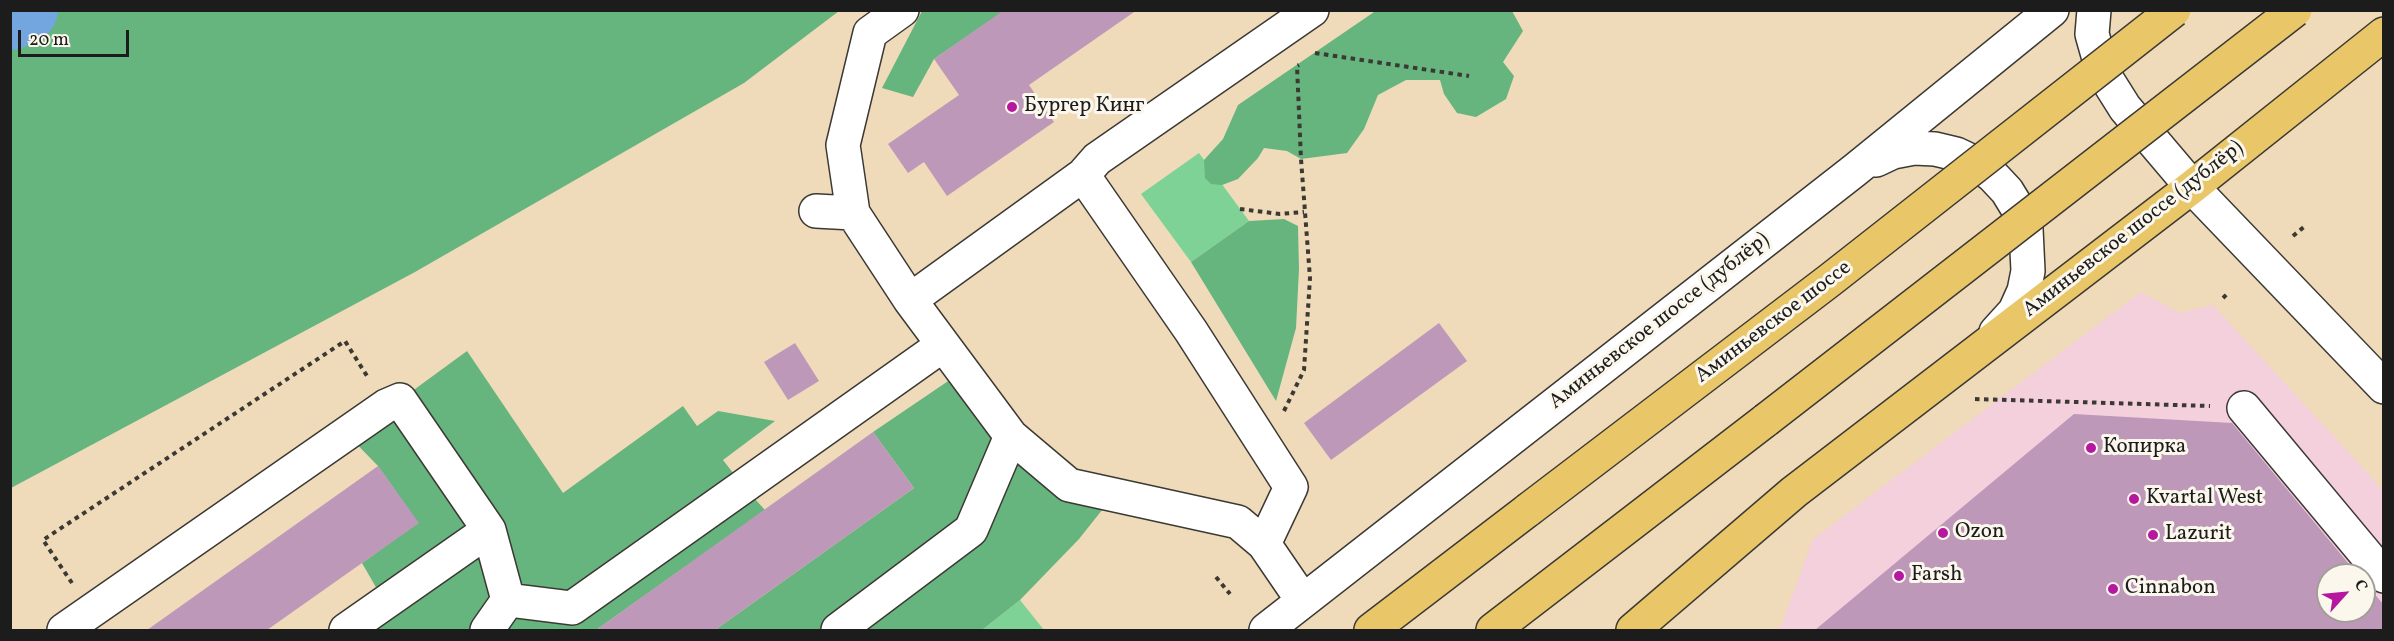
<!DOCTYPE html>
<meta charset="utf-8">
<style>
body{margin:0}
#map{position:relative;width:2394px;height:641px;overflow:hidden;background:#efdbb9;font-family:Vollkorn,serif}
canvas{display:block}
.frame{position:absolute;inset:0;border:12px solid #1c1c1c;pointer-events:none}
.north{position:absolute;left:2316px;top:563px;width:60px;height:60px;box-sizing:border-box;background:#fbf7ec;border:2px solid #a29f99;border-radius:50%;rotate:63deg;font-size:16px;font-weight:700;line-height:24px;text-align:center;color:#1c1c1c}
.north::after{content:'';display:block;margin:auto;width:21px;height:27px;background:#b5179e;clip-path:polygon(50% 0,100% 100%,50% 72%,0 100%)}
.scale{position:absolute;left:18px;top:30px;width:111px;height:27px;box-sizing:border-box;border:3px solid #1c1c1c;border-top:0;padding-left:8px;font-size:18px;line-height:21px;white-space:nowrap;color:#1c1c1c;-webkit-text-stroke:4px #fbf7ec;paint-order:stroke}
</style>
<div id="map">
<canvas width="2394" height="641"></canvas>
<div class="frame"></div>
<div class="north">С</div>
<div class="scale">20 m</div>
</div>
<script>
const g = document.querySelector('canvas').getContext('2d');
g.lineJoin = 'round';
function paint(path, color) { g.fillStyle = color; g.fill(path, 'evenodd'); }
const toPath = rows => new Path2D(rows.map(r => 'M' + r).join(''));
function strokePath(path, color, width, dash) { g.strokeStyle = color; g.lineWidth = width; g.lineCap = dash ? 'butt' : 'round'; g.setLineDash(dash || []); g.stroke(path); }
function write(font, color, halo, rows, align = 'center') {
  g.font = font + ' Vollkorn,serif'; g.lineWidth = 6; g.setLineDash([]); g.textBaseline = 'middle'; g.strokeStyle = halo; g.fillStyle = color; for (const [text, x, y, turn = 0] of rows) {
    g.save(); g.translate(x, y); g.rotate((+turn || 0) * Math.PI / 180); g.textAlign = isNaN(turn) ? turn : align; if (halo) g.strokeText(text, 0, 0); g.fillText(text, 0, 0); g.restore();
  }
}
const built = toPath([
 [2141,292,2180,313,2213,305,2383,490,2383,630,1775,630,1782,624,1813,539],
 [2328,575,2364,575,2364,611,2328,611]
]);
const green = toPath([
 [1199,153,1249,221,1191,262,1141,194],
 [1020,600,1044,630,982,630]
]);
const forest = toPath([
 [11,10,839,10,839,11,744,83,415,272,11,488],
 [1377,10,1512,11,1523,31,1503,62,1514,76,1506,99,1476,117,1457,113,1444,94,1440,80,1406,80,1378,95,1364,129,1347,153,1301,159,1287,151,1264,148,1258,158,1238,179,1222,185,1211,184,1205,178,1204,160,1223,139,1238,105],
 [922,11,1004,11,934,59,913,97,882,88],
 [1284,219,1298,226,1299,269,1296,328,1276,401,1191,262,1249,221],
 [467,351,563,493,683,406,697,426,718,411,775,421,723,460,744,487,765,510,596,630,346,630,385,603,362,563,418,523,378,466,346,433,400,400],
 [963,371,1011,436,1114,495,1079,539,1020,600,982,630,715,630,914,488,873,432]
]);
const river = toPath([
 [10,17,25,10]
]);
const building = toPath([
 [1004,10,1137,10,1029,85,1054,122,947,196,924,162,908,173,888,144,959,95,934,59],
 [1439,323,1467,361,1331,460,1304,423],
 [795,343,819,381,788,400,764,362],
 [2074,414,2232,423,2358,575,2328,575,2328,611,2364,611,2364,582,2384,605,2384,630,1815,630],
 [873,432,914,488,715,630,596,630],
 [378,466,419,523,362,563,267,630,147,630]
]);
const path = toPath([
 [1315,53,1469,76],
 [1240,209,1280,214,1304,212],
 [2293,236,2305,226],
 [2223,298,2229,292],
 [1975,399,2210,406],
 [1284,411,1304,370,1310,278,1301,159,1297,66,1299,65],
 [1216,577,1230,594],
 [72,583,43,540,345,341,367,376]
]);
const minor = toPath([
 [2094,10,2092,34,2103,73,2125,108,2192,187,2384,387],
 [1876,160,1893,152,1914,148,1935,149,1956,154,1975,163,1992,175,2007,191,2018,209,2026,229,2028,271,2024,291,2015,311,1996,332],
 [1083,175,1097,159,1312,10],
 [816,211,853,213,910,300,1083,175,1191,331,1291,487,1264,544,1303,601],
 [853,213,843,145,870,33,902,10],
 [910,300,1011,436,1069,485,1238,522,1264,544],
 [2244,408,2384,576],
 [489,530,508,600,572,608,943,345],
 [64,630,386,406,400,400,489,530,346,630],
 [487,630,508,600],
 [838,630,971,530,1011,436],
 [1266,630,1855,170,2052,10]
]);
const major = toPath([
 [1371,630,1528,510],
 [1493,630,1766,420],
 [1633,630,1794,492,2192,187,2384,34]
]);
const majorBridge = toPath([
 [1766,420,2295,10],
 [1528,510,1830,280,2174,10]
]);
const markers = [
 [1012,107,6,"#b5179e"],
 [2091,448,6,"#b5179e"],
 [2134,499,6,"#b5179e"],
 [1943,533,6,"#b5179e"],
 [2153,535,6,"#b5179e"],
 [1899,576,6,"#b5179e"],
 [2113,589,6,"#b5179e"]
];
const poiNames = [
 ["Бургер Кинг",1024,107],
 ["Копирка",2103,448],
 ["Kvartal West",2146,499],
 ["Ozon",1955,533],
 ["Lazurit",2165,535],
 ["Farsh",1911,576],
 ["Cinnabon",2125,589]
];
const streetNames = [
 ["Аминьевское шоссе (дублёр)",2134,230,-38],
 ["Аминьевское шоссе (дублёр)",1660,322,-38],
 ["Аминьевское шоссе",1774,323,-37]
];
paint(built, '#f4cfdc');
paint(green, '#7ed295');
paint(forest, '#66b47e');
strokePath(river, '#73a5de', 66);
paint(building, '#bd98b8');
strokePath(minor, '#3c3934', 36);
strokePath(major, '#3c3934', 36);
strokePath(path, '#3c3934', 4, [4.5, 4.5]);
strokePath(minor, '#fff', 33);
strokePath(major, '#e9c769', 33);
strokePath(majorBridge, '#3c3934', 36, []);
strokePath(majorBridge, '#e9c769', 33);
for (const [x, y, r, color] of markers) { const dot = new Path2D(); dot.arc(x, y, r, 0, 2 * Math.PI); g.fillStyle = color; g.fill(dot); strokePath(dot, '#fbf7ec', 2); }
write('21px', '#1c1c1c', '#fbf7ec', poiNames, 'left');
write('21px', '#1c1c1c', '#fbf7ec', streetNames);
</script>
